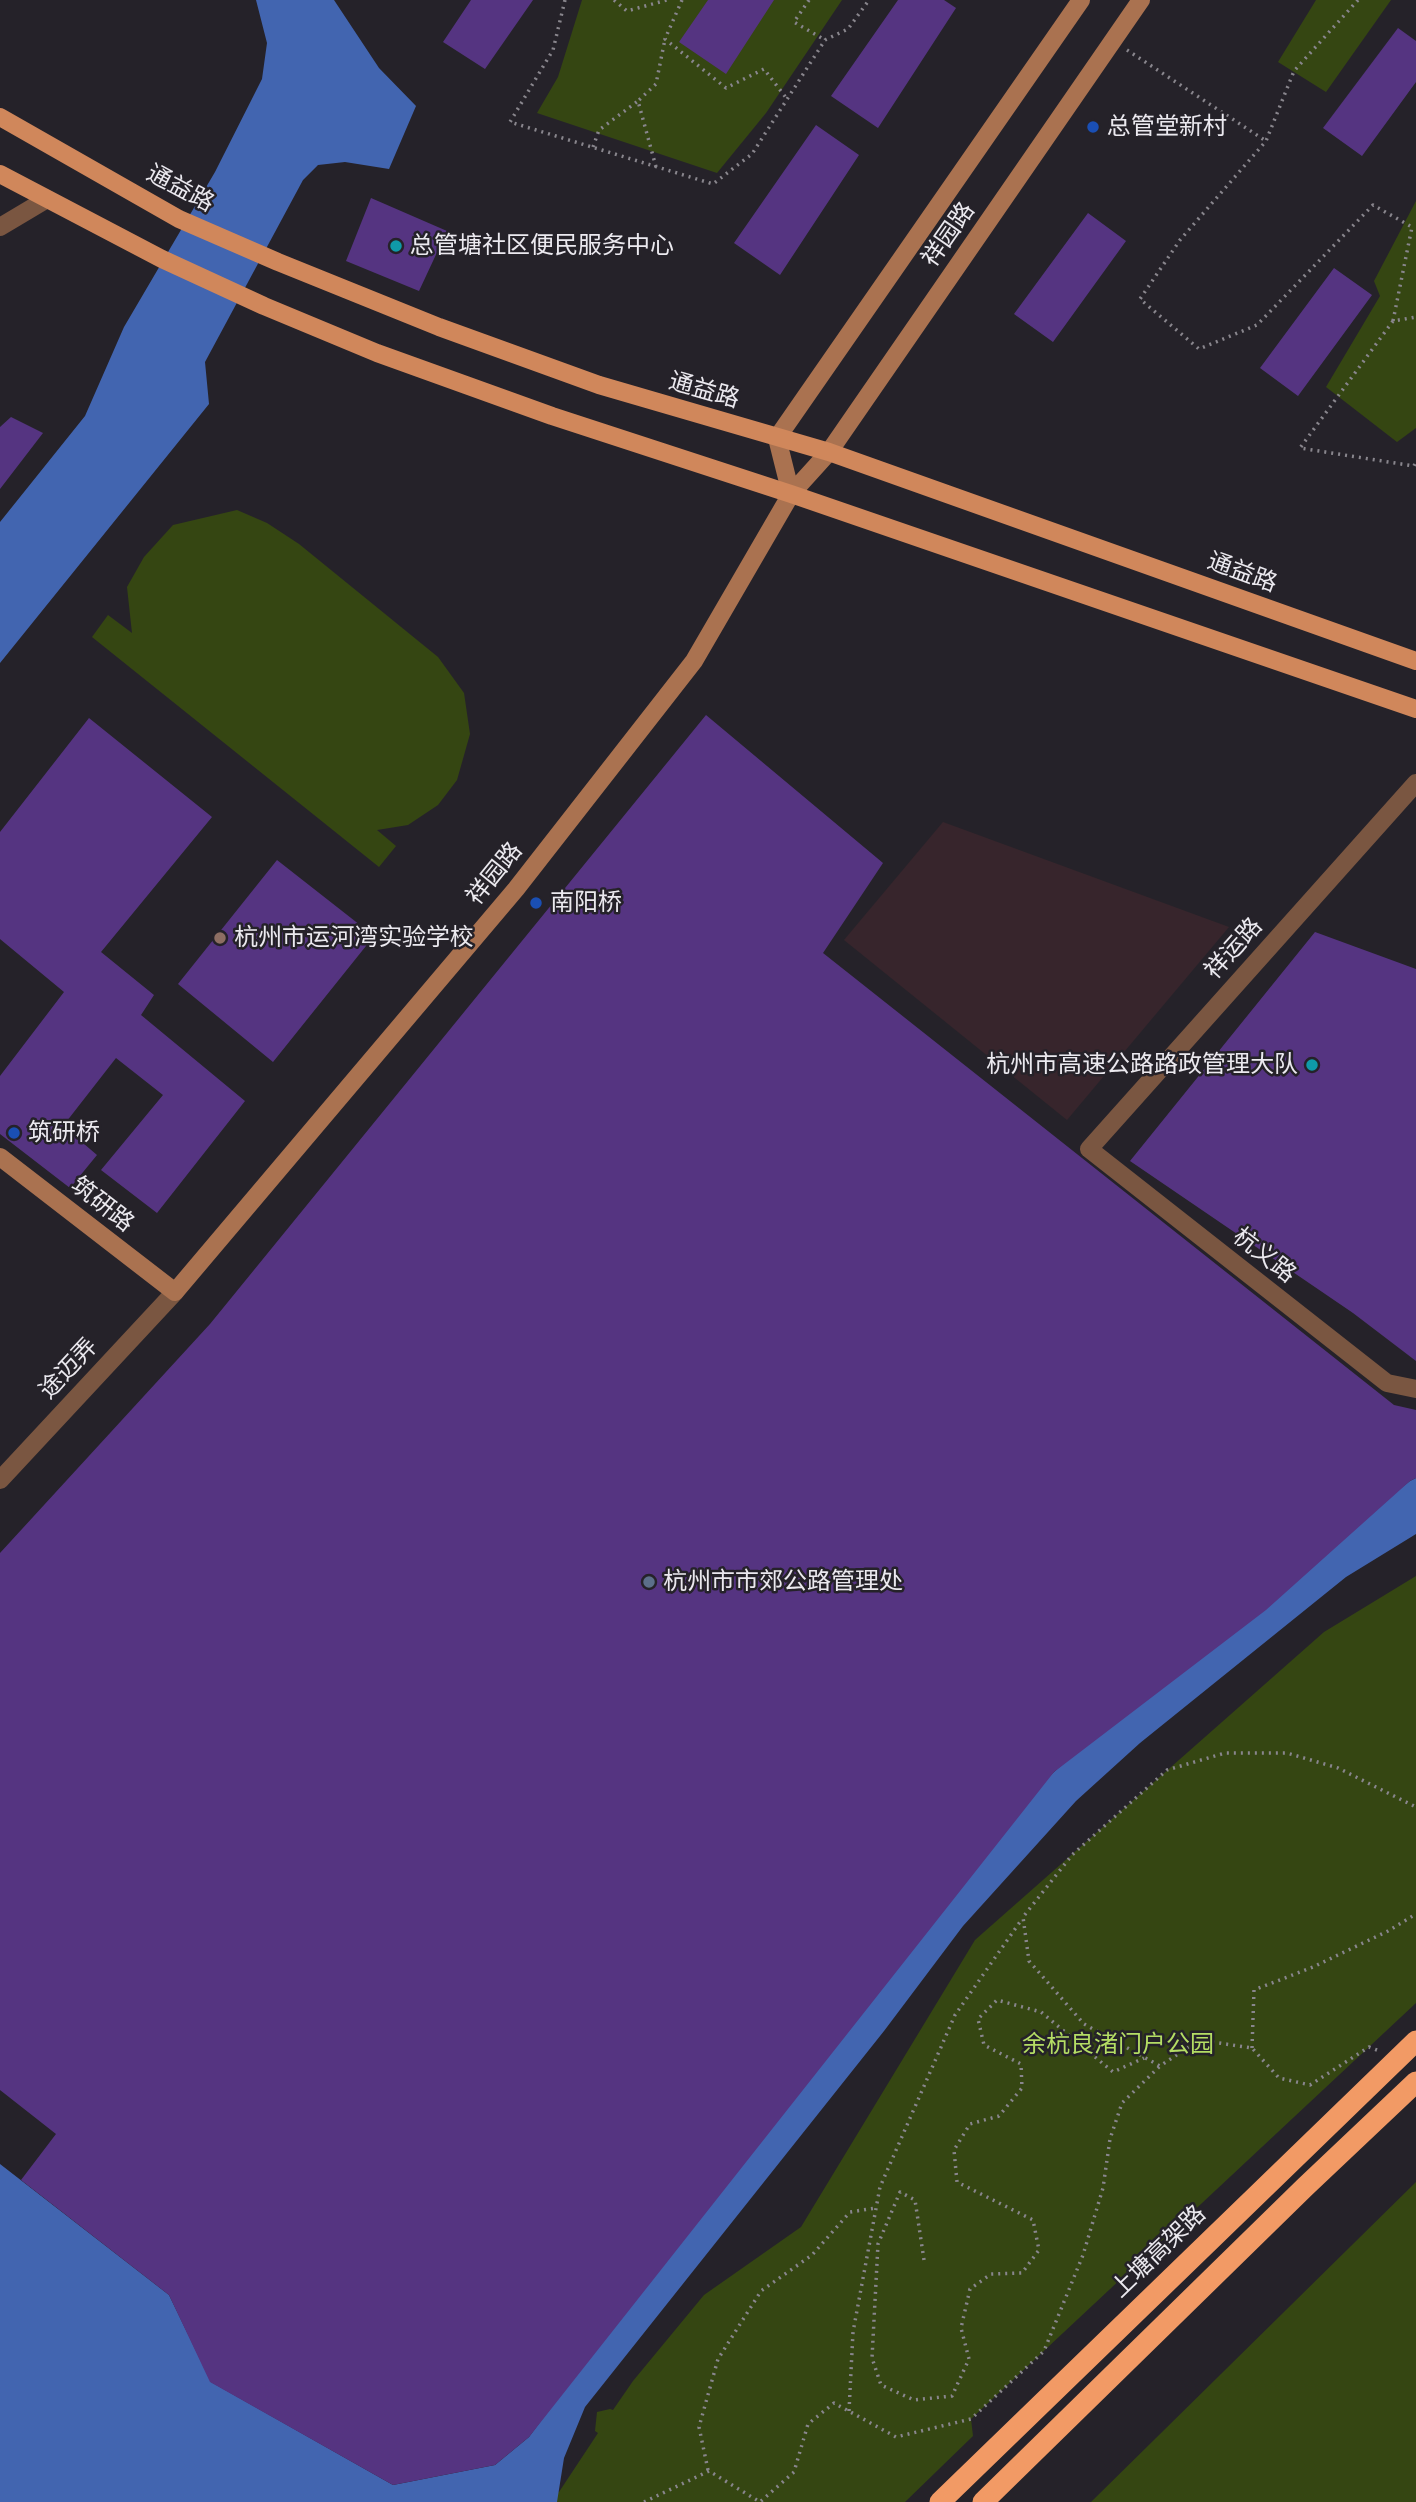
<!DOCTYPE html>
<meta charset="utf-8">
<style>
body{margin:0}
canvas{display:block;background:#252229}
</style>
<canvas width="1416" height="2502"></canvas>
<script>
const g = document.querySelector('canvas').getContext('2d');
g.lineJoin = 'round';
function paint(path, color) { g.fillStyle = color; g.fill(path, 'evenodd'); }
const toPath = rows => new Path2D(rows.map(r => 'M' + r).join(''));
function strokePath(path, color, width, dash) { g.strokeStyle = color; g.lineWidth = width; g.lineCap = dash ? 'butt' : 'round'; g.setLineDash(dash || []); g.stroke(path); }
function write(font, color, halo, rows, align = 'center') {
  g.font = font + ' "Fira Sans","Noto Sans SC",sans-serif'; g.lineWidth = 5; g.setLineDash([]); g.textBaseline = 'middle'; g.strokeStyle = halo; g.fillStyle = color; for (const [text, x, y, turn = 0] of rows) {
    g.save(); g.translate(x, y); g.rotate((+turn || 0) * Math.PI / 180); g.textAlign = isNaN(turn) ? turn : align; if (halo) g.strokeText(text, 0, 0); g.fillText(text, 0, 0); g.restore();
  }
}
const industrial = toPath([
 [943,822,1229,927,1067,1120,844,940]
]);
const green = toPath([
 [582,0,842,0,766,113,717,173,537,113,558,77],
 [1316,0,1391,0,1326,92,1278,62],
 [1416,201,1416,428,1397,442,1326,387,1380,296,1374,281],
 [237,510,267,523,299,544,438,657,464,693,470,734,457,780,438,805,408,825,377,830,396,846,379,867,92,637,108,615,132,633,127,587,144,557,173,525],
 [1416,1576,1416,2003,971,2419,973,2436,905,2502,526,2502,559,2492,598,2433,595,2431,597,2412,610,2409,613,2410,633,2381,704,2295,801,2227,975,1940,1324,1632],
 [1416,2182,1416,2502,1091,2502]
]);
const water = toPath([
 [256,0,334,0,379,68,416,106,389,169,345,162,318,165,303,180,205,362,209,404,0,663,0,522,85,416,124,327,215,172,262,79,267,43],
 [1416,1478,1416,1534,1346,1577,1140,1743,1076,1801,963,1926,884,2031,585,2407,564,2458,557,2502,0,2502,0,2164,169,2295,211,2382,393,2485,495,2465,529,2437,800,2074,994,1830,1054,1772,1168,1670,1410,1481]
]);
const building = toPath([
 [471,0,533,0,485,69,443,42],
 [708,0,774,0,726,74,679,42],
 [898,0,944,0,956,8,878,128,831,96],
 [1398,28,1416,41,1416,82,1362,156,1323,128],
 [816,125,859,155,780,275,734,243],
 [371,198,447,231,419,291,346,261],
 [1088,213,1126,241,1053,342,1014,314],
 [1334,268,1372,295,1298,396,1260,368],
 [11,417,43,433,0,489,0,427],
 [706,715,883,863,823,953,1394,1405,1416,1410,1416,1478,1410,1481,1266,1610,1054,1772,529,2437,495,2465,393,2485,210,2382,169,2295,21,2180,56,2134,0,2090,0,1553,210,1324],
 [89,718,212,817,101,952,154,995,141,1015,245,1101,157,1213,101,1170,163,1095,116,1058,63,1126,97,1155,70,1188,0,1134,0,1076,64,992,0,939,0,832],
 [277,860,374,936,273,1062,178,984],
 [1315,932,1416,969,1416,1361,1353,1313,1130,1161]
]);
const path = toPath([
 [565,0,553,50,510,122,713,184,752,154,825,40,848,29,869,0],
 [614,0,627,11,667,0],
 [682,0,665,39,726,88,764,69,787,99],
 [809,0,794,22,825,40],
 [1358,0,1294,71,1266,141,1180,240,1140,299,1199,349,1257,325,1373,205,1412,227,1393,321,1416,317],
 [1127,50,1266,141],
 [593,147,599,130,638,101],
 [656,167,638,101,656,84,665,39],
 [1393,321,1300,448,1414,466,1416,462],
 [1252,2048,1254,1990,1313,1967,1388,1931,1416,1914],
 [1377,2050,1369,2047,1310,2085,1279,2078,1252,2048,1199,2040,1160,2066,1084,2024,1029,1961,1023,1917,1072,1855,1167,1770,1225,1753,1287,1753,1338,1768,1416,1807],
 [924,2260,915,2200,900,2192,878,2244,872,2358,881,2385,914,2400,952,2396,969,2359,961,2328,970,2289,991,2274,1022,2273,1039,2250,1033,2220,957,2182,954,2150,970,2124,999,2116,1022,2088,1021,2064,984,2045,978,2019,997,2000,1041,2012,1113,2072,1144,2058],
 [849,2411,853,2332,880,2187,955,2015,1022,1919],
 [708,2470,699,2427,718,2359,761,2291,812,2255,850,2212,876,2208],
 [644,2502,709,2471,760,2502,794,2472,808,2424,834,2403,896,2437,971,2419,1044,2351,1083,2255,1103,2188,1110,2139,1122,2103,1160,2066]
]);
const street = toPath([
 [0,227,47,199],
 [1416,783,1089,1149,1387,1383,1416,1389],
 [0,1480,175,1292]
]);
const secondary = toPath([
 [791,494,777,438,1081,0],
 [0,1157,175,1292,516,889,694,661,791,494,829,452,1141,0]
]);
const primary = toPath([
 [0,117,179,219,278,262,439,327,599,385,829,452,1416,661],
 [0,174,162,259,264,306,377,353,552,416,791,494,1416,709]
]);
const highway = toPath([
 [940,2502,1416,2041],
 [983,2502,1305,2187,1416,2082]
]);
const markers = [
 [1093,127,7,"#1a4fb4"],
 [396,246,7,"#0f9aa8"],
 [536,903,7,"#1a4fb4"],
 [220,938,7,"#8d6e63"],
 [1312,1065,7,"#0f9aa8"],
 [14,1133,7,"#1a4fb4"],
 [649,1582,7,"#5c6f8a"]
];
const poiNames = [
 ["总管堂新村",1107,127],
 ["总管塘社区便民服务中心",410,246],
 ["南阳桥",550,903],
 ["杭州市运河湾实验学校",234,938],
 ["杭州市高速公路路政管理大队",1298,1065,"right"],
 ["筑研桥",28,1133],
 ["杭州市市郊公路管理处",663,1582]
];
const streetNames = [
 ["通益路",180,189,28],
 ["祥园路",949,235,-55],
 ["通益路",704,391,16],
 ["通益路",1242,573,20],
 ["祥园路",495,874,-51],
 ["祥运路",1234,949,-48],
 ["筑研路",102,1205,38],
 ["杭义路",1264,1256,38],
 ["途迈弄",69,1369,-47],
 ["上塘高架路",1159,2252,-44]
];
const parkNames = [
 ["余杭良渚门户公园",1118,2045]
];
paint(industrial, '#37252c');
paint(green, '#354612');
paint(water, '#4265b0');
paint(building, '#553481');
strokePath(path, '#89868d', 3.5, [2, 5]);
strokePath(street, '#7a5641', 18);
strokePath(secondary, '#aa7250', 18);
strokePath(primary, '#d0875b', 18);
strokePath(highway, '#f29a65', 21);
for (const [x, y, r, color] of markers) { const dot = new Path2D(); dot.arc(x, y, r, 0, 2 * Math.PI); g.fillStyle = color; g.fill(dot); strokePath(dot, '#252229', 2.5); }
write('24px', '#ebe9ef', '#252229', poiNames, 'left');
write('24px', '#ebe9ef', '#252229', streetNames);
write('24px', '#b4dd64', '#252229', parkNames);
</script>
